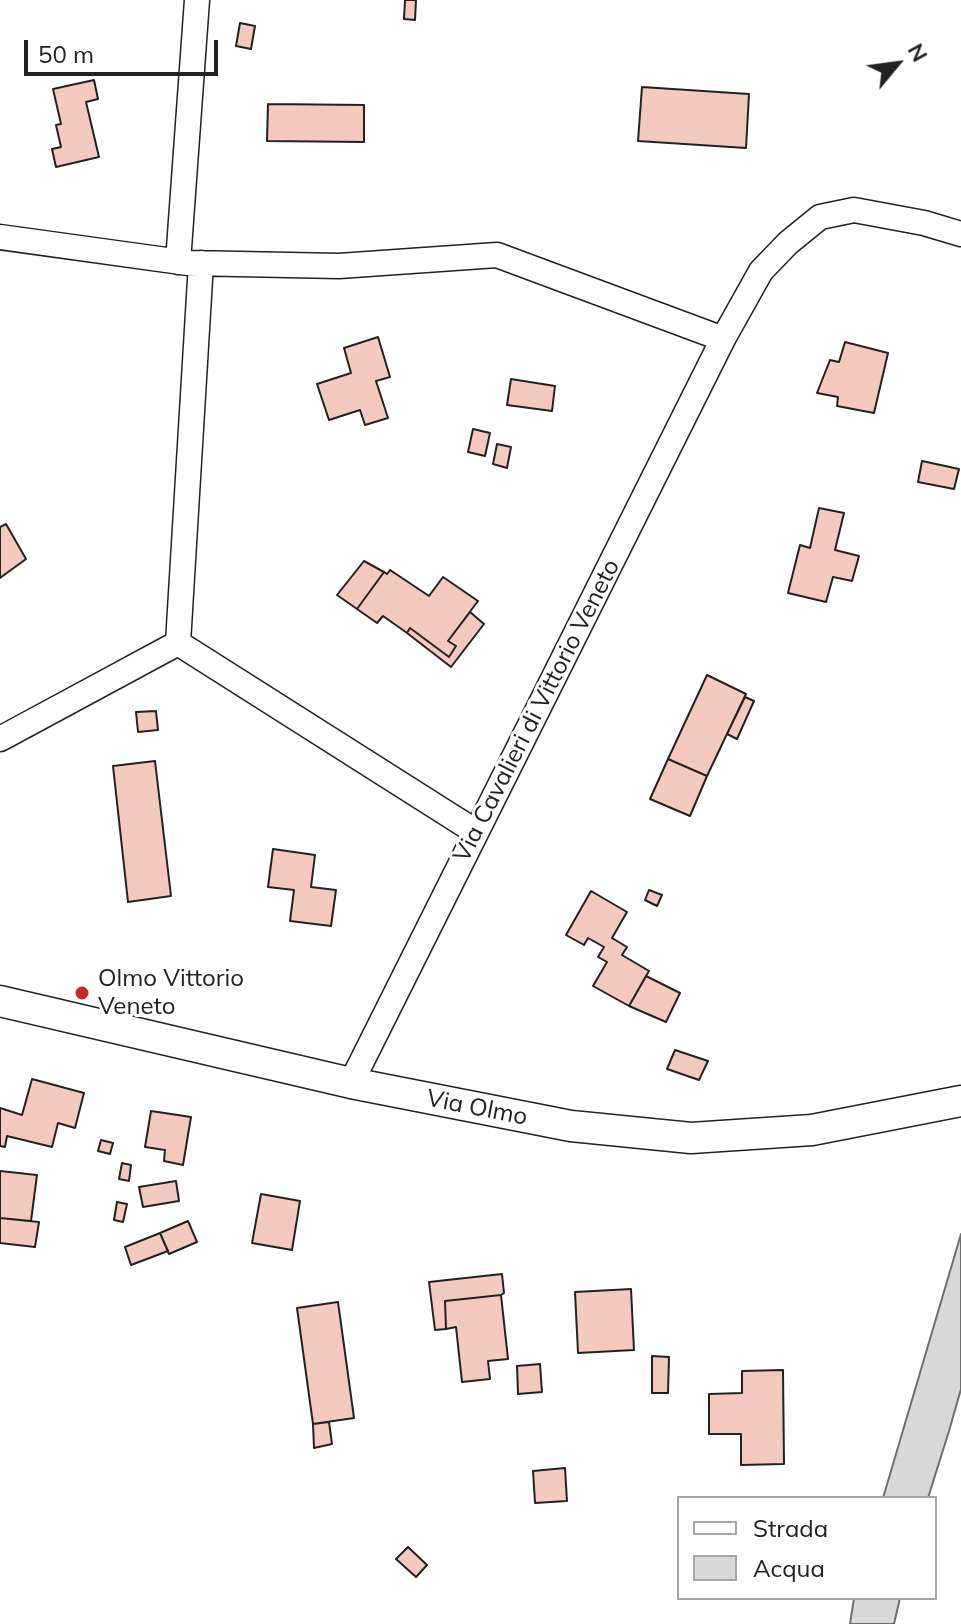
<!DOCTYPE html>
<style>
body{margin:0}
#map{position:relative;width:961px;height:1624px;overflow:hidden;background:#fff;font-family:Mulish,sans-serif}
canvas{display:block}
.legend{position:absolute;left:677px;top:1496px;width:260px;height:104px;box-sizing:border-box;background:#fff;border:2px solid #a7a7a7;margin:0;padding:10px 14px;list-style:none;font-size:24px;color:#222}
.legend li{display:flex;align-items:center;gap:16px;height:40px}
.legend b{width:40px;border:2px solid #a7a7a7}
.north{position:absolute;left:857px;top:24px;width:80px;height:80px;-webkit-text-stroke:6px #fff;paint-order:stroke;rotate:61deg;font-size:22px;font-weight:700;line-height:32px;text-align:center;color:#222}
.north::after{content:'';display:block;margin:auto;width:28px;height:36px;background:#222;clip-path:polygon(50% 0,100% 100%,50% 72%,0 100%)}
.scale{position:absolute;left:24px;top:40px;width:194px;height:36px;box-sizing:border-box;border:4px solid #222;border-top:0;padding-left:10px;font-size:24px;line-height:28px;white-space:nowrap;color:#222;-webkit-text-stroke:6px #fff;paint-order:stroke}
</style>
<div id="map">
<canvas width="961" height="1624"></canvas>
<ul class="legend">
<li><b style="height:10px;background:#fff"></b>Strada</li>
<li><b style="height:22px;background:#d9d9d9"></b>Acqua</li>
</ul>
<div class="north">N</div>
<div class="scale">50 m</div>
</div>
<script>
const g = document.querySelector('canvas').getContext('2d');
g.lineJoin = 'round';
function paint(path, color) { g.fillStyle = color; g.fill(path, 'evenodd'); }
const toPath = rows => new Path2D(rows.map(r => 'M' + r).join(''));
function strokePath(path, color, width, dash) { g.strokeStyle = color; g.lineWidth = width; g.lineCap = dash ? 'butt' : 'round'; g.setLineDash(dash || []); g.stroke(path); }
function write(font, color, halo, rows, align = 'center') {
  g.font = font + ' Mulish,sans-serif'; g.lineWidth = 6; g.setLineDash([]); g.textBaseline = 'middle'; g.strokeStyle = halo; g.fillStyle = color; for (const [text, x, y, turn = 0] of rows) {
    g.save(); g.translate(x, y); g.rotate((+turn || 0) * Math.PI / 180); g.textAlign = isNaN(turn) ? turn : align; if (halo) g.strokeText(text, 0, 0); g.fillText(text, 0, 0); g.restore();
  }
}
const water = toPath([
 [961,1234,961,1389,949,1431,928,1498,883,1498,961,1234],
 [854,1598,900,1598,894,1624,850,1624,854,1598]
]);
const building = toPath([
 [405,0,416,0,415,20,404,19,405,0],
 [240,23,255,26,251,49,236,46,240,23],
 [94,80,98,99,86,102,99,157,56,167,52,149,61,147,56,125,61,124,53,89,94,80],
 [642,87,749,94,746,148,638,141,642,87],
 [268,104,364,105,364,142,267,141,268,104],
 [378,337,390,377,376,381,388,418,365,425,360,410,329,420,317,384,351,373,344,348,378,337],
 [845,342,888,353,874,413,837,406,838,397,817,393,830,360,839,362,845,342],
 [511,379,555,386,552,411,507,405,511,379],
 [473,429,490,433,485,456,468,452,473,429],
 [497,444,511,447,507,468,493,464,497,444],
 [922,461,959,469,954,489,918,482,922,461],
 [819,508,844,513,835,550,859,556,852,581,833,577,826,602,788,593,800,545,810,548,819,508],
 [6,524,26,559,0,578,0,527,6,524],
 [364,561,384,572,357,609,337,595,364,561],
 [390,570,429,596,443,577,478,601,448,641,456,646,449,657,410,628,407,633,383,616,377,623,357,609,384,572,387,574,390,570],
 [470,612,484,624,451,667,407,633,410,628,449,657,456,646,448,641,470,612],
 [707,675,746,694,707,776,668,759,707,675],
 [745,697,754,701,737,739,727,734,745,697],
 [156,711,158,730,138,732,136,712,156,711],
 [668,759,707,776,690,816,650,799,668,759],
 [155,761,171,896,128,902,113,766,155,761],
 [273,849,315,855,311,887,336,890,331,926,290,921,294,890,268,887,273,849],
 [649,890,662,895,657,906,645,900,649,890],
 [591,891,627,912,612,938,627,947,622,955,649,971,629,1006,593,986,607,962,598,957,604,947,588,938,584,945,566,935,591,891],
 [646,976,680,993,666,1022,629,1006,646,976],
 [675,1050,708,1061,699,1080,667,1069,675,1050],
 [32,1079,84,1093,75,1128,58,1123,52,1147,7,1136,5,1147,0,1146,0,1108,22,1115,32,1079],
 [151,1111,191,1117,183,1165,164,1161,165,1150,145,1147,151,1111],
 [101,1140,113,1143,110,1154,98,1151,101,1140],
 [122,1163,131,1165,129,1181,119,1179,122,1163],
 [0,1171,37,1175,31,1221,0,1218,0,1171],
 [176,1181,179,1201,143,1207,139,1187,176,1181],
 [261,1194,300,1201,292,1250,252,1243,261,1194],
 [117,1202,127,1204,123,1222,114,1220,117,1202],
 [0,1218,39,1222,35,1247,0,1243,0,1218],
 [188,1221,197,1242,169,1254,160,1233,188,1221],
 [160,1233,168,1251,131,1265,125,1247,160,1233],
 [502,1274,504,1293,501,1295,445,1301,446,1329,435,1330,429,1282,502,1274],
 [631,1289,634,1350,578,1353,575,1292,631,1289],
 [501,1295,508,1359,488,1361,490,1379,462,1382,456,1327,446,1329,445,1301,501,1295],
 [338,1302,354,1418,313,1424,297,1308,338,1302],
 [652,1356,669,1357,668,1393,652,1393,652,1356],
 [540,1364,542,1392,518,1394,517,1366,540,1364],
 [783,1370,784,1464,741,1465,741,1434,709,1434,709,1394,742,1393,742,1371,783,1370],
 [329,1422,332,1444,314,1448,313,1424,329,1422],
 [565,1468,567,1501,535,1503,533,1471,565,1468],
 [408,1547,427,1565,416,1577,396,1559,408,1547]
]);
const minor = toPath([
 [0,237,188,263,339,266,497,255,723,339,351,1083],
 [178,262,197,0],
 [723,339,761,271,788,243,820,217,854,210,924,223,961,234],
 [178,643,476,832],
 [0,739,178,643,201,263]
]);
const tertiary = toPath([
 [0,1001,351,1083,571,1126,691,1138,812,1130,961,1101]
]);
const markers = [
 [82,993,8,"#c62828"]
];
const streetNames = [
 ["Via Cavalieri di Vittorio Veneto",537,711,-63],
 ["Via Olmo",477,1108,11]
];
const poiNames = [
 ["Olmo Vittorio",98,979],
 ["Veneto",98,1007]
];
paint(water, '#d9d9d9');
strokePath(water, '#6f6f6f', 2);
paint(building, '#f3c9c0');
strokePath(building, '#222', 2);
strokePath(minor, '#222', 27);
strokePath(tertiary, '#222', 33);
strokePath(minor, '#fff', 24);
strokePath(tertiary, '#fff', 30);
for (const [x, y, r, color] of markers) { const dot = new Path2D(); dot.arc(x, y, r, 0, 2 * Math.PI); g.fillStyle = color; g.fill(dot); strokePath(dot, '#fff', 3); }
write('24px', '#222', '#fff', streetNames);
write('24px', '#222', '#fff', poiNames, 'left');
</script>
